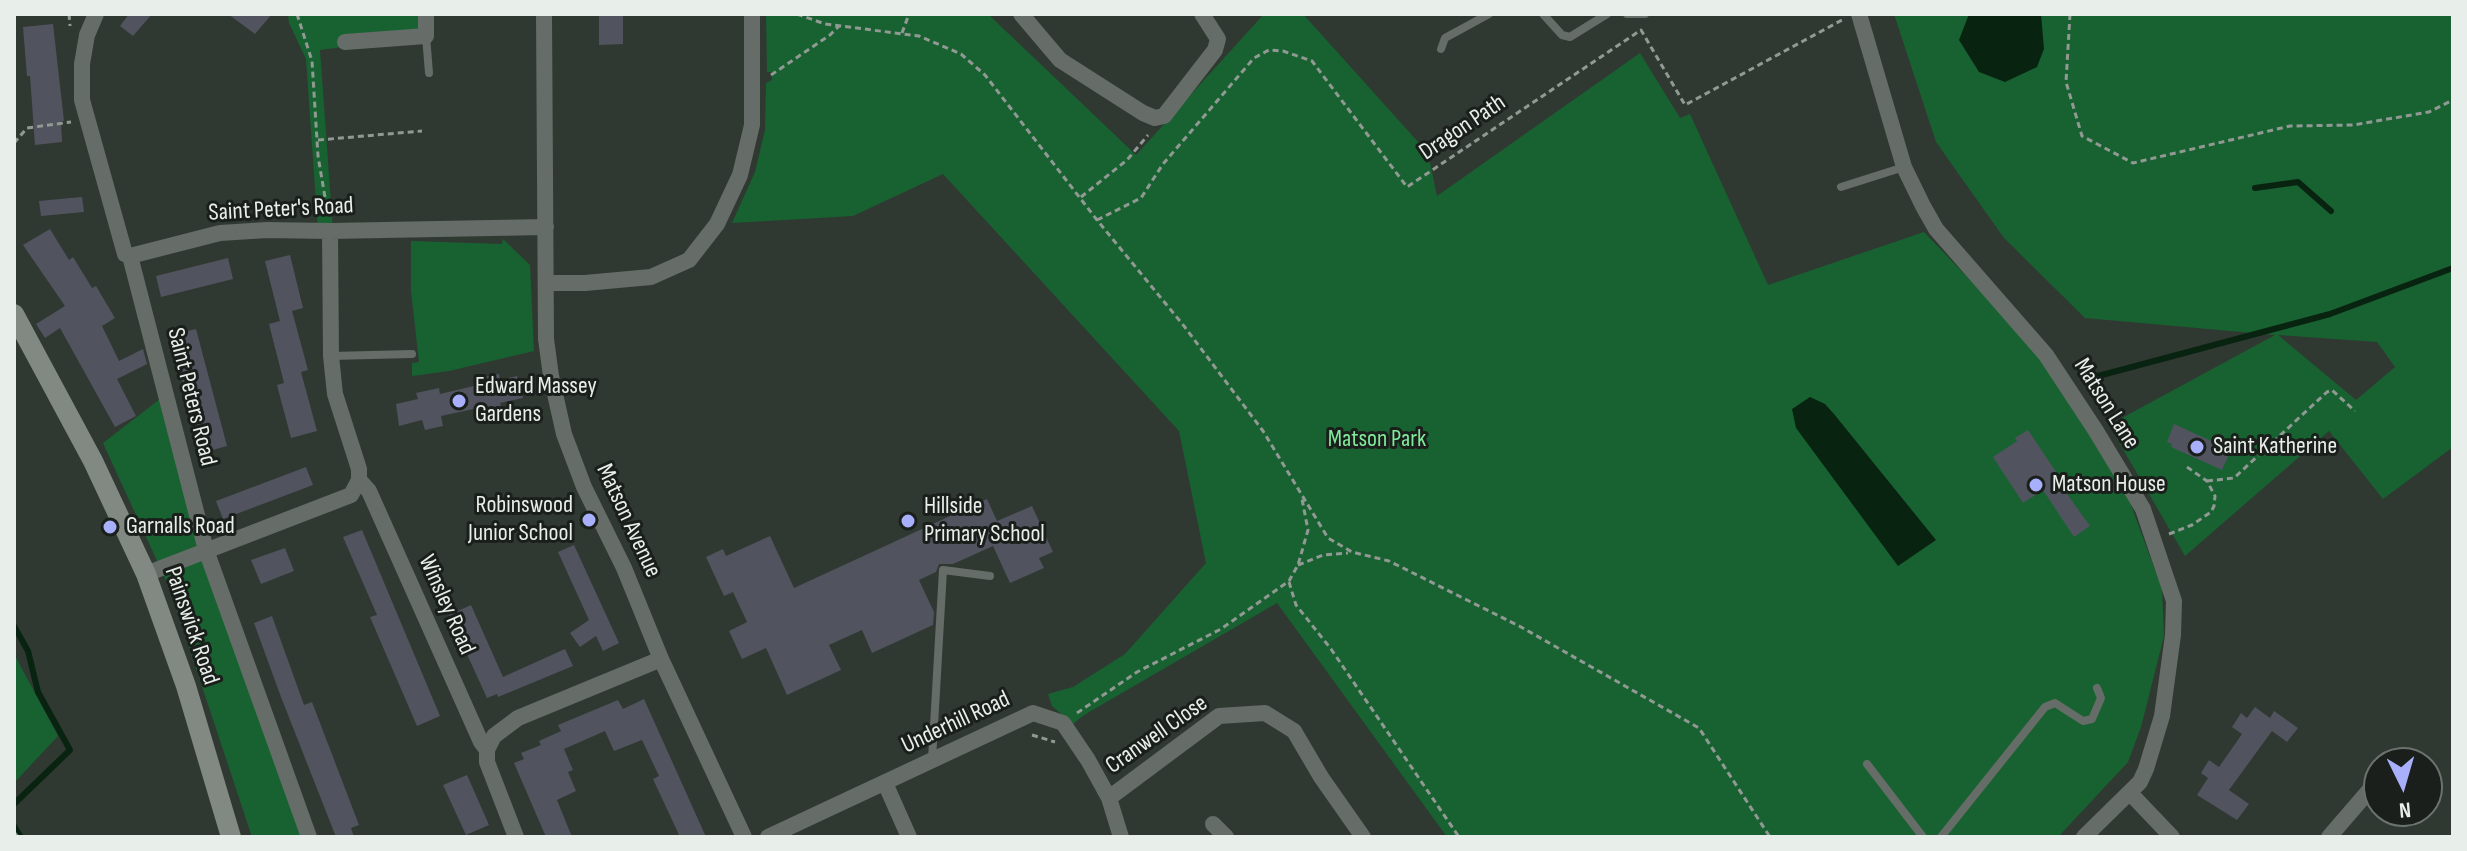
<!DOCTYPE html>
<style>
body{margin:0}
#map{position:relative;width:2467px;height:851px;overflow:hidden;background:#2f3931;font-family:"Sofia Sans Condensed",sans-serif}
canvas{display:block}
.frame{position:absolute;inset:0;border:16px solid #e8eee9;pointer-events:none}
.north{position:absolute;left:2363px;top:747px;width:80px;height:80px;box-sizing:border-box;background:#1a1f1b;border:2px solid #6c726d;border-radius:50%;rotate:175deg;font-size:22px;font-weight:700;line-height:32px;text-align:center;color:#e8eee9}
.north::after{content:'';display:block;margin:auto;width:28px;height:36px;background:#a8b0fc;clip-path:polygon(50% 0,100% 100%,50% 72%,0 100%)}
</style>
<div id="map">
<canvas width="2467" height="851"></canvas>
<div class="frame"></div>
<div class="north">N</div>
</div>
<script>
const g = document.querySelector('canvas').getContext('2d');
g.lineJoin = 'round';
function paint(path, color) { g.fillStyle = color; g.fill(path, 'evenodd'); }
const toPath = rows => new Path2D(rows.map(r => 'M' + r).join(''));
function strokePath(path, color, width, dash) { g.strokeStyle = color; g.lineWidth = width; g.lineCap = dash ? 'butt' : 'round'; g.setLineDash(dash || []); g.stroke(path); }
function write(font, color, halo, rows, align = 'center') {
  g.font = font + ' "Sofia Sans Condensed",sans-serif'; g.lineWidth = 6; g.setLineDash([]); g.textBaseline = 'middle'; g.strokeStyle = halo; g.fillStyle = color; for (const [text, x, y, turn = 0] of rows) {
    g.save(); g.translate(x, y); g.rotate((+turn || 0) * Math.PI / 180); g.textAlign = isNaN(turn) ? turn : align; if (halo) g.strokeText(text, 0, 0); g.fillText(text, 0, 0); g.restore();
  }
}
const green = toPath([
 [288,14,426,14,426,36,320,50,333,231,318,231,306,59,289,23],
 [766,14,988,14,1136,155,1264,14,1303,14,1428,153,1437,196,1640,53,1680,118,1690,114,1768,285,1924,232,2044,357,2121,478,2162,589,2164,636,2141,727,2128,762,2058,837,1447,837,1277,603,1084,715,1073,724,1052,706,1048,694,1073,687,1125,654,1206,563,1179,431,943,174,853,216,732,223,755,172,765,130,766,83,772,80,772,72,767,72],
 [1894,14,2453,14,2453,447,2383,499,2329,431,2185,556,2109,425,2275,335,2085,318,2004,238,1936,142],
 [2278,335,2377,342,2395,367,2356,400],
 [503,239,530,265,534,351,449,371,412,376,412,363,419,362,411,291,411,241,502,244],
 [160,399,178,445,309,837,252,837,169,587,103,443],
 [14,654,58,736,14,783]
]);
const water = toPath([
 [1969,14,2041,14,2044,49,2037,67,2005,82,1979,72,1959,40],
 [1810,397,1825,404,1834,414,1936,540,1898,566,1796,428,1792,409]
]);
const stream = toPath([
 [2255,188,2298,182,2331,211],
 [2087,379,2330,314,2453,268],
 [14,626,28,651,38,692,70,750,14,804],
 [14,826,21,837]
]);
const building = toPath([
 [129,14,152,14,133,36,120,26],
 [228,14,272,14,255,34],
 [599,14,623,14,623,44,599,45],
 [53,24,64,121,61,121,62,142,35,145,30,76,27,76,23,27],
 [82,197,84,212,41,216,39,201],
 [50,229,69,260,73,257,92,288,96,286,115,318,102,326,119,361,143,349,147,364,117,379,136,416,115,427,60,328,45,338,36,324,65,306,23,245],
 [290,255,303,308,292,311,308,370,301,372,317,431,291,438,277,385,284,383,269,324,280,321,265,261],
 [228,258,233,279,161,297,156,276],
 [196,329,227,446,202,453,170,335],
 [499,374,500,380,517,376,523,398,500,403,503,413,485,417,483,407,441,416,443,426,425,430,422,420,399,426,396,404,418,399,416,393,439,388,440,394,478,385,477,378],
 [2174,424,2231,450,2222,470,2171,447,2172,444,2167,442],
 [2028,430,2060,478,2057,480,2090,526,2074,537,2043,490,2023,503,1993,457,2017,441,2015,438],
 [306,467,313,485,223,519,216,501],
 [987,499,997,521,1032,506,1053,552,1039,558,1044,568,1010,583,993,546,953,564,939,564,936,572,919,580,934,612,933,625,872,653,862,630,829,645,841,670,787,695,766,648,742,659,729,631,747,622,733,592,724,596,706,557,723,549,726,556,770,536,794,588],
 [362,530,440,716,417,726,370,617,377,615,343,537],
 [574,545,619,643,603,651,596,636,580,647,570,633,589,620,558,552],
 [285,548,294,571,261,584,251,560],
 [471,605,503,677,565,649,573,666,498,697,497,694,487,698,449,615],
 [272,616,304,705,312,702,359,825,351,828,354,837,336,837,281,697,254,623],
 [644,699,706,837,680,837,653,779,659,776,642,740,614,751,605,731,564,749,573,770,568,772,576,791,557,800,572,837,546,837,514,763,524,759,521,753,541,745,539,741,561,731,558,725,618,700,623,709],
 [2255,707,2270,718,2274,711,2298,728,2287,742,2272,731,2229,790,2249,804,2237,820,2197,795,2208,778,2201,773,2209,760,2219,767,2242,734,2232,727,2241,713,2247,718],
 [467,775,489,825,466,835,443,785]
]);
const path = toPath([
 [69,14,70,26],
 [297,14,312,61,318,156,328,215],
 [797,14,825,24,919,36,961,54,985,75,1097,220,1184,326,1263,431,1328,538,1352,552,1389,561,1521,627,1699,728,1770,837],
 [2070,14,2066,82,2082,136,2133,163,2290,126,2353,125,2429,112,2453,100],
 [902,33,909,14],
 [771,75,830,35,839,26],
 [318,140,422,131],
 [14,143,27,128,71,122],
 [1081,197,1127,160,1148,135],
 [1097,220,1141,198,1163,164,1254,58,1269,50,1283,51,1312,61,1407,187,1641,30,1685,105,1842,20],
 [2207,481,2234,478,2327,392,2332,390,2355,411],
 [2169,534,2192,525,2211,512,2214,506,2215,496,2207,481,2187,467],
 [1298,565,1323,555,1348,553],
 [1289,582,1296,605,1331,649,1459,837],
 [1077,713,1137,672,1221,629,1289,581,1298,565,1308,530,1302,499],
 [1032,735,1055,742],
 [14,832,18,837]
]);
const lane = toPath([
 [1543,14,1562,35,1570,37,1607,14],
 [1627,14,1645,14],
 [426,36,429,73],
 [1441,49,1445,38,1489,14],
 [1841,187,1904,167],
 [331,356,412,354],
 [932,760,943,570,990,576],
 [1867,764,1923,837],
 [1941,837,2045,707,2055,703,2083,721,2092,719,2101,698,2097,688]
]);
const street = toPath([
 [96,14,87,35,82,64,82,100,125,254,130,256,220,233,267,230,330,231,546,227],
 [544,14,546,339,551,376,564,434,584,487,624,568,661,659,744,837],
 [1021,14,1060,60,1143,113,1155,118,1164,116,1215,50,1218,39,1202,14],
 [1859,14,1904,167,1923,206,1936,229,2046,355,2096,431,2143,509,2174,601,2173,635,2162,716,2146,769,2140,782,2084,837],
 [345,42,426,36,426,14],
 [130,256,206,550,309,837],
 [546,283,585,283,651,277,689,260,717,224,740,175,752,125,752,14],
 [359,480,369,491,481,742,487,750],
 [146,574,351,495,359,480,359,469,335,394,331,356,330,231],
 [885,783,909,837],
 [2130,793,2172,837],
 [1109,798,1219,716,1265,713,1294,731,1321,777,1363,837],
 [1213,824,1226,837],
 [516,837,487,762,487,750,494,736,518,718,661,659],
 [768,837,1033,713,1063,723,1088,760,1109,798,1121,837],
 [2329,837,2379,779]
]);
const secondary = toPath([
 [14,314,93,461,146,574,186,686,231,837]
]);
const markers = [
 [459,401,8,"#a8b0fc"],
 [2197,447,8,"#a8b0fc"],
 [2036,485,8,"#a8b0fc"],
 [589,520,8,"#a8b0fc"],
 [908,521,8,"#a8b0fc"],
 [110,527,8,"#a8b0fc"]
];
const streetNames = [
 ["Dragon Path",1463,128,-34],
 ["Saint Peter's Road",281,210,-3],
 ["Saint Peters Road",191,397,76],
 ["Matson Lane",2106,404,58],
 ["Matson Avenue",628,521,65],
 ["Winsley Road",446,605,66],
 ["Painswick Road",191,626,71],
 ["Underhill Road",956,723,-25],
 ["Cranwell Close",1157,735,-35]
];
const poiNames = [
 ["Edward Massey",475,387],
 ["Gardens",475,415],
 ["Saint Katherine",2213,447],
 ["Matson House",2052,485],
 ["Robinswood",573,506,"right"],
 ["Junior School",573,534,"right"],
 ["Hillside",924,507],
 ["Primary School",924,535],
 ["Garnalls Road",126,527]
];
const parkNames = [
 ["Matson Park",1377,440]
];
paint(green, '#186232');
paint(water, '#092311');
strokePath(stream, '#092311', 6);
paint(building, '#51535f');
strokePath(path, '#919993', 3, [6, 4]);
strokePath(lane, '#666c67', 8);
strokePath(street, '#666c67', 16);
strokePath(secondary, '#818982', 20);
for (const [x, y, r, color] of markers) { const dot = new Path2D(); dot.arc(x, y, r, 0, 2 * Math.PI); g.fillStyle = color; g.fill(dot); strokePath(dot, '#1a1f1b', 3); }
write('24px', '#e8eee9', '#1a1f1b', streetNames);
write('24px', '#e8eee9', '#1a1f1b', poiNames, 'left');
write('24px', '#7feb9b', '#1a1f1b', parkNames);
</script>
